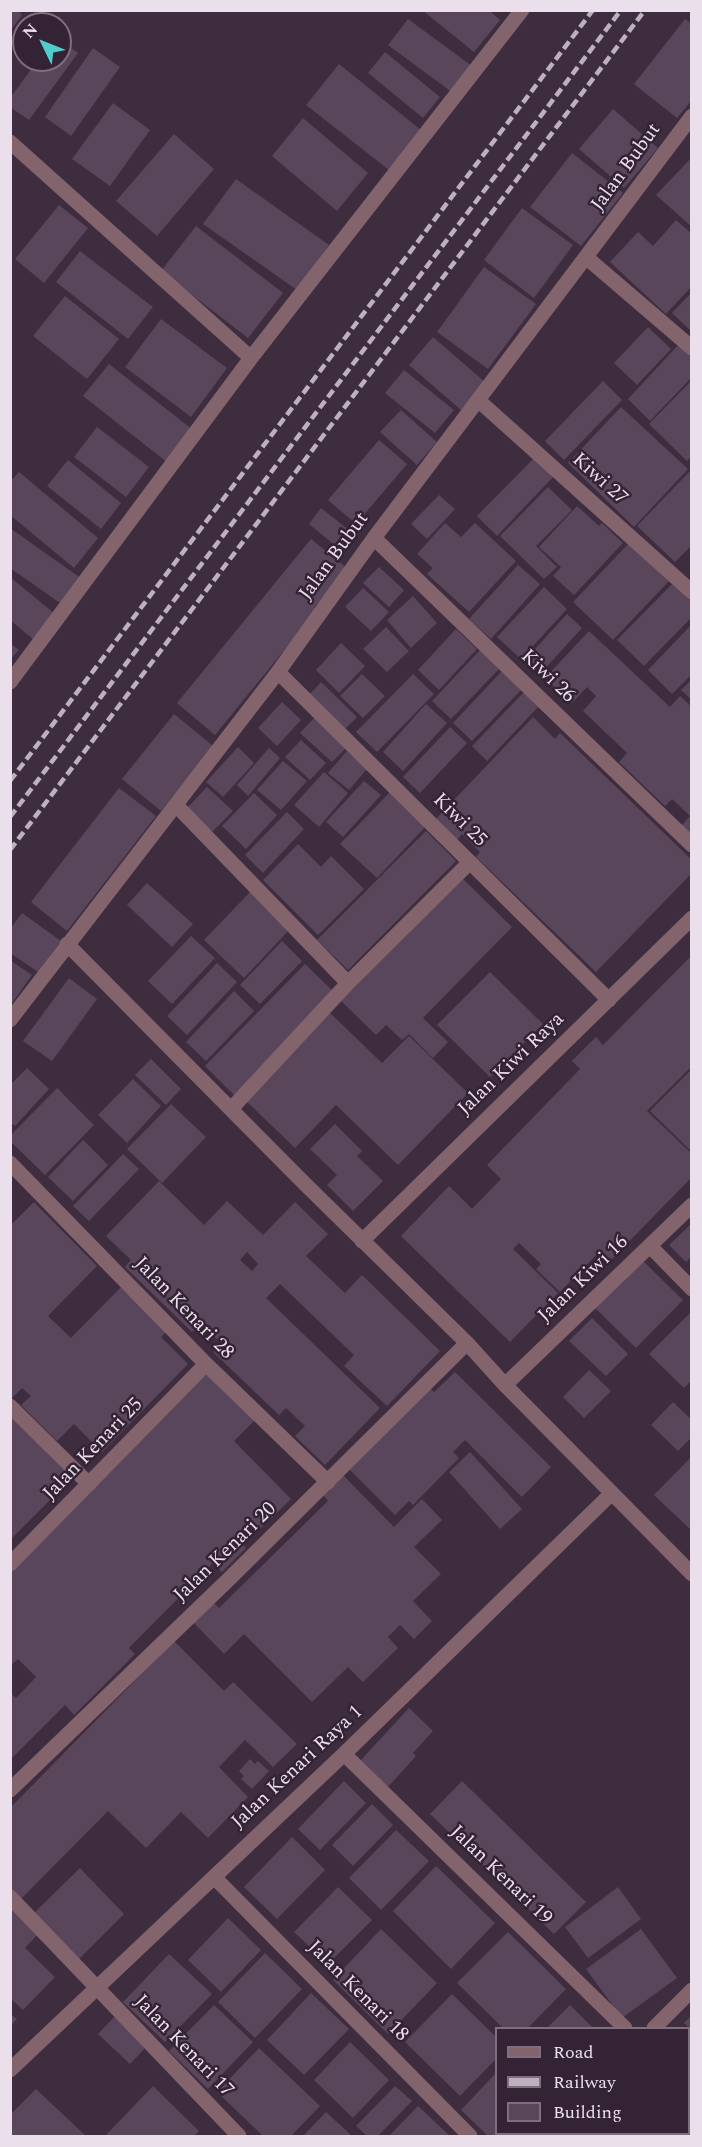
<!DOCTYPE html>
<style>
body{margin:0}
#map{position:relative;width:702px;height:2147px;overflow:hidden;background:#3e2c3f;font-family:Spectral,serif}
canvas{display:block}
.frame{position:absolute;inset:0;border:12px solid #ecdfec;pointer-events:none}
.legend{position:absolute;left:495px;top:2027px;width:195px;height:108px;box-sizing:border-box;background:#342235;border:2px solid #7e6e7e;margin:0;padding:8px 10px;list-style:none;font-size:18px;color:#ecdfec}
.legend li{display:flex;align-items:center;gap:12px;height:30px}
.legend b{width:30px;border:2px solid #7e6e7e}
.north{position:absolute;left:12px;top:12px;width:60px;height:60px;box-sizing:border-box;background:#342235;border:2px solid #7e6e7e;border-radius:50%;rotate:313deg;font-size:16px;font-weight:700;line-height:24px;text-align:center;color:#ecdfec}
.north::after{content:'';display:block;margin:auto;width:21px;height:27px;background:#52cdcd;clip-path:polygon(50% 0,100% 100%,50% 72%,0 100%)}
</style>
<div id="map">
<canvas width="702" height="2147"></canvas>
<div class="frame"></div>
<ul class="legend">
<li><b style="height:8px;background:#83646c"></b>Road</li>
<li><b style="height:8px;background:#beb0be"></b>Railway</li>
<li><b style="height:16px;background:#5a465b"></b>Building</li>
</ul>
<div class="north">N</div>
</div>
<script>
const g = document.querySelector('canvas').getContext('2d');
g.lineJoin = 'round';
function paint(path, color) { g.fillStyle = color; g.fill(path, 'evenodd'); }
const toPath = rows => new Path2D(rows.map(r => 'M' + r).join(''));
function strokePath(path, color, width, dash) { g.strokeStyle = color; g.lineWidth = width; g.lineCap = dash ? 'butt' : 'round'; g.setLineDash(dash || []); g.stroke(path); }
function write(font, color, halo, rows, align = 'center') {
  g.font = font + ' Spectral,serif'; g.lineWidth = 5; g.setLineDash([]); g.textBaseline = 'middle'; g.strokeStyle = halo; g.fillStyle = color; for (const [text, x, y, turn = 0] of rows) {
    g.save(); g.translate(x, y); g.rotate((+turn || 0) * Math.PI / 180); g.textAlign = isNaN(turn) ? turn : align; if (halo) g.strokeText(text, 0, 0); g.fillText(text, 0, 0); g.restore();
  }
}
const building = toPath([
 [10,10,17,10,22,15,10,31],
 [422,10,489,10,500,20,474,52],
 [408,19,472,66,453,93,388,45],
 [685,19,692,24,692,100,677,118,634,84],
 [60,40,78,53,29,120,10,107,10,98,38,60,60,60],
 [93,48,120,67,71,136,45,117],
 [385,52,440,97,423,118,368,73],
 [339,64,421,130,389,170,306,105],
 [113,103,150,130,110,186,72,159],
 [613,109,658,148,624,188,579,149],
 [303,118,368,173,337,211,272,156],
 [174,134,214,169,157,236,116,201],
 [572,153,623,193,581,246,530,207],
 [692,157,692,227,656,195],
 [236,179,329,245,297,290,203,224],
 [59,205,88,228,44,283,15,259],
 [522,208,573,245,534,298,484,260],
 [676,220,692,234,692,286,666,314,610,262,638,232,653,246],
 [196,226,283,293,248,338,161,271],
 [80,251,153,307,128,339,56,282],
 [484,267,536,304,488,369,437,332],
 [692,292,692,332,672,313],
 [65,296,119,339,87,379,33,336],
 [161,319,227,368,191,417,125,367],
 [648,327,671,349,637,385,614,363],
 [433,337,485,382,461,410,409,365],
 [680,343,692,354,692,377,650,421,628,399],
 [109,364,193,430,168,463,83,396],
 [404,370,454,410,435,433,385,393],
 [692,380,692,456,687,461,649,424],
 [603,381,622,400,564,460,545,441],
 [621,407,688,469,634,527,568,463],
 [401,410,437,442,417,465,380,432],
 [97,427,149,467,126,497,74,457],
 [379,440,407,464,356,524,328,500],
 [534,458,553,477,497,536,477,516],
 [68,460,121,503,101,529,47,486],
 [692,469,692,545,675,562,637,526],
 [19,472,98,538,74,568,10,515,10,482],
 [548,487,572,510,536,546,557,567,544,579,500,536],
 [439,495,455,509,427,539,411,524],
 [577,506,599,526,602,523,623,543,574,595,553,576,561,567,539,547],
 [321,508,350,531,337,547,309,524],
 [445,523,461,537,475,523,516,561,469,612,427,574,433,568,417,554],
 [10,528,82,579,63,605,10,568],
 [311,539,347,568,314,608,317,610,215,735,177,703],
 [630,542,670,580,613,640,573,602],
 [518,565,540,584,491,639,469,619],
 [379,567,404,590,389,607,363,583],
 [10,577,55,614,34,640,10,620],
 [674,582,692,599,692,617,644,666,617,640],
 [544,587,567,609,521,659,497,637],
 [363,588,389,612,371,631,345,607],
 [413,596,437,623,411,648,387,620],
 [567,614,582,628,539,675,524,661],
 [692,624,692,674,672,694,648,670],
 [386,627,409,651,387,672,363,649],
 [456,629,477,649,439,690,418,670],
 [589,631,670,707,680,696,692,707,692,836,681,826,690,816,672,799,665,806,619,762,627,753,583,711,596,696,587,687,572,703,545,678],
 [10,643,19,650,10,660],
 [341,643,365,666,339,693,316,670],
 [481,649,500,668,451,719,432,701],
 [502,671,521,690,472,741,453,723],
 [362,674,385,696,363,718,340,696],
 [413,674,434,694,377,752,356,732],
 [692,679,692,700,681,690],
 [321,682,357,717,344,730,308,696],
 [525,691,540,705,487,761,472,746],
 [282,702,301,720,277,746,258,728],
 [426,704,447,723,403,771,383,752],
 [174,714,213,746,161,811,122,779],
 [315,717,347,747,332,762,300,733],
 [533,717,555,739,560,733,692,860,692,873,596,972,476,857,480,852,462,834,455,843,433,822],
 [450,727,467,743,420,793,403,777],
 [301,740,326,763,310,780,285,757],
 [238,747,254,763,223,797,206,782],
 [269,748,280,758,248,796,237,785],
 [347,751,367,769,349,790,328,773],
 [283,761,307,781,281,810,257,790],
 [324,772,348,793,319,827,294,805],
 [364,781,381,795,343,837,326,822],
 [207,787,233,811,212,832,187,808],
 [119,788,156,816,67,931,31,902],
 [391,791,427,825,377,878,340,844],
 [254,793,277,815,246,849,222,826],
 [287,812,304,829,263,873,245,855],
 [426,831,456,861,348,970,317,940],
 [298,844,321,867,331,856,364,889,318,935,263,880],
 [460,876,512,927,423,1018,448,1042,433,1058,409,1034,402,1040,386,1025,376,1035,340,1000],
 [147,883,193,924,172,947,127,905],
 [251,891,290,929,244,978,204,940],
 [22,913,61,941,38,972,10,953,10,929],
 [191,936,215,958,172,1004,148,981],
 [282,941,302,961,260,1004,240,985],
 [692,955,692,1066,647,1111,692,1154,692,1177,611,1260,601,1250,560,1292,536,1269,541,1264,519,1243,513,1249,558,1293,510,1342,401,1236,449,1186,472,1209,501,1179,487,1165,580,1069,572,1061,596,1037,603,1045],
 [10,960,32,975,10,1006],
 [217,963,237,982,187,1035,167,1016],
 [305,964,335,993,234,1095,205,1066],
 [490,972,543,1024,490,1077,437,1025],
 [69,978,97,999,52,1061,23,1041],
 [234,991,254,1011,206,1061,186,1042],
 [327,1010,382,1063,409,1036,468,1093,398,1165,336,1105,295,1148,244,1099],
 [151,1059,181,1089,166,1105,135,1075],
 [27,1068,49,1089,15,1126,10,1122,10,1085],
 [692,1069,692,1152,650,1111],
 [133,1079,161,1106,127,1143,98,1115],
 [57,1088,94,1125,45,1175,10,1141,10,1136],
 [171,1104,206,1137,162,1183,127,1149],
 [335,1124,362,1151,357,1156,383,1181,353,1211,327,1185,337,1175,310,1149],
 [83,1140,108,1165,73,1201,48,1177],
 [123,1154,139,1169,89,1221,73,1206],
 [159,1181,204,1225,227,1201,263,1235,295,1202,328,1234,306,1256,345,1293,362,1275,440,1351,387,1406,344,1366,354,1355,280,1284,266,1298,380,1408,325,1465,295,1436,305,1426,286,1408,279,1415,213,1352,222,1344,201,1324,192,1332,125,1267,131,1260,106,1236],
 [247,1252,258,1264,252,1271,240,1260],
 [34,1202,97,1266,48,1316,71,1338,121,1287,166,1332,161,1337,188,1364,102,1452,74,1424,57,1441,21,1405,31,1396,22,1388,12,1398,10,1397,12,1265,10,1226],
 [692,1223,692,1256,686,1262,669,1245],
 [642,1260,683,1300,636,1348,595,1308],
 [692,1311,692,1380,684,1388,649,1354],
 [592,1318,628,1354,606,1376,569,1341],
 [589,1370,611,1391,584,1418,563,1397],
 [208,1372,256,1419,234,1441,291,1499,258,1531,251,1525,237,1539,246,1548,222,1572,213,1563,129,1648,135,1654,74,1715,65,1705,10,1760,10,1693,16,1698,36,1677,18,1659,10,1666,10,1570],
 [455,1372,551,1467,522,1497,465,1440,453,1452,459,1458,413,1505,409,1501,395,1515,348,1468,428,1386,434,1392],
 [673,1402,692,1420,692,1437,678,1451,651,1425],
 [10,1412,74,1476,10,1540],
 [470,1452,522,1509,500,1529,449,1472],
 [692,1456,692,1531,654,1495],
 [342,1474,394,1527,422,1499,442,1520,414,1547,441,1574,413,1601,432,1621,414,1639,400,1625,388,1637,398,1648,363,1682,348,1667,312,1702,244,1634,224,1654,191,1620,211,1600,219,1608,328,1501,322,1494],
 [174,1641,224,1691,233,1682,297,1744,273,1767,245,1740,219,1767,248,1797,208,1838,181,1812,146,1848,108,1811,21,1899,10,1888,10,1808],
 [409,1708,433,1731,413,1753,416,1756,388,1787,360,1761],
 [250,1759,255,1764,258,1761,269,1771,252,1789,241,1779,244,1776,239,1771],
 [344,1781,366,1803,320,1850,298,1829],
 [462,1781,586,1902,554,1934,430,1814],
 [372,1804,393,1825,353,1866,332,1845],
 [396,1830,429,1861,381,1910,349,1878],
 [292,1837,325,1870,277,1919,244,1887],
 [436,1866,495,1923,451,1969,393,1911],
 [80,1868,124,1914,77,1961,32,1915],
 [338,1887,372,1920,328,1964,294,1932],
 [618,1887,641,1919,588,1958,565,1927],
 [10,1906,39,1933,25,1948,55,1977,23,2010,10,1998],
 [228,1918,261,1950,221,1992,188,1960],
 [381,1929,437,1983,388,2034,333,1980],
 [641,1929,677,1978,622,2018,586,1969],
 [508,1932,566,1989,528,2028,503,2028,457,1983],
 [265,1953,302,1989,255,2038,218,2002],
 [169,1954,212,1994,165,2042,123,2002],
 [311,1993,349,2029,304,2075,267,2040],
 [452,1994,496,2037,496,2059,460,2096,405,2042],
 [214,2005,253,2042,208,2089,169,2051],
 [570,2005,593,2028,547,2028],
 [10,2014,17,2019,10,2026],
 [692,2015,692,2030,684,2023],
 [115,2016,147,2046,130,2064,98,2034],
 [688,2036,692,2039,692,2100,688,2098],
 [350,2042,389,2080,353,2118,314,2080],
 [259,2048,320,2106,291,2136,263,2136,217,2092],
 [496,2073,496,2134,524,2134,521,2136,488,2136,461,2110],
 [153,2086,199,2131,194,2136,105,2136],
 [395,2086,412,2101,378,2136,367,2136,356,2126],
 [36,2089,86,2136,10,2136,10,2115],
 [418,2106,450,2136,389,2136],
 [326,2112,352,2136,303,2136],
 [561,2134,600,2134,603,2136,558,2136],
 [612,2134,677,2134,674,2136,615,2136]
]);
const street = toPath([
 [10,142,251,358],
 [587,258,692,348],
 [478,400,692,592],
 [374,538,692,845],
 [278,672,609,1000],
 [10,682,251,358,522,10],
 [177,806,348,983],
 [67,944,303,1182,467,1343,505,1385,692,1574],
 [10,1020,278,672,374,538,692,116],
 [231,1109,348,983,470,862],
 [10,1163,206,1364,328,1482],
 [362,1241,692,918],
 [650,1246,692,1289],
 [505,1385,692,1205],
 [10,1406,89,1484],
 [10,1564,206,1364],
 [344,1754,625,2028],
 [10,1790,228,1580,467,1343],
 [214,1877,470,2136],
 [10,1897,239,2136],
 [654,2028,692,1990],
 [10,2070,344,1754,612,1493],
 [549,2136,552,2134]
]);
const rail = toPath([
 [10,781,593,10],
 [10,817,621,10],
 [10,850,645,10]
]);
const streetNames = [
 ["Jalan Bubut",627,168,-54],
 ["Kiwi 27",599,480,42],
 ["Jalan Bubut",335,557,-54],
 ["Kiwi 26",547,677,44],
 ["Kiwi 25",459,821,45],
 ["Jalan Kiwi Raya",512,1065,-44],
 ["Jalan Kiwi 16",584,1280,-44],
 ["Jalan Kenari 28",183,1309,46],
 ["Jalan Kenari 25",94,1450,-46],
 ["Jalan Kenari 20",226,1553,-44],
 ["Jalan Kenari Raya 1",298,1768,-43],
 ["Jalan Kenari 19",500,1876,44],
 ["Jalan Kenari 18",357,1992,45],
 ["Jalan Kenari 17",183,2047,46]
];
paint(building, '#5a465b');
strokePath(street, '#83646c', 15);
strokePath(rail, '#beb0be', 4.5, [9, 4.5]);
write('20px', '#ecdfec', '#342235', streetNames);
</script>
